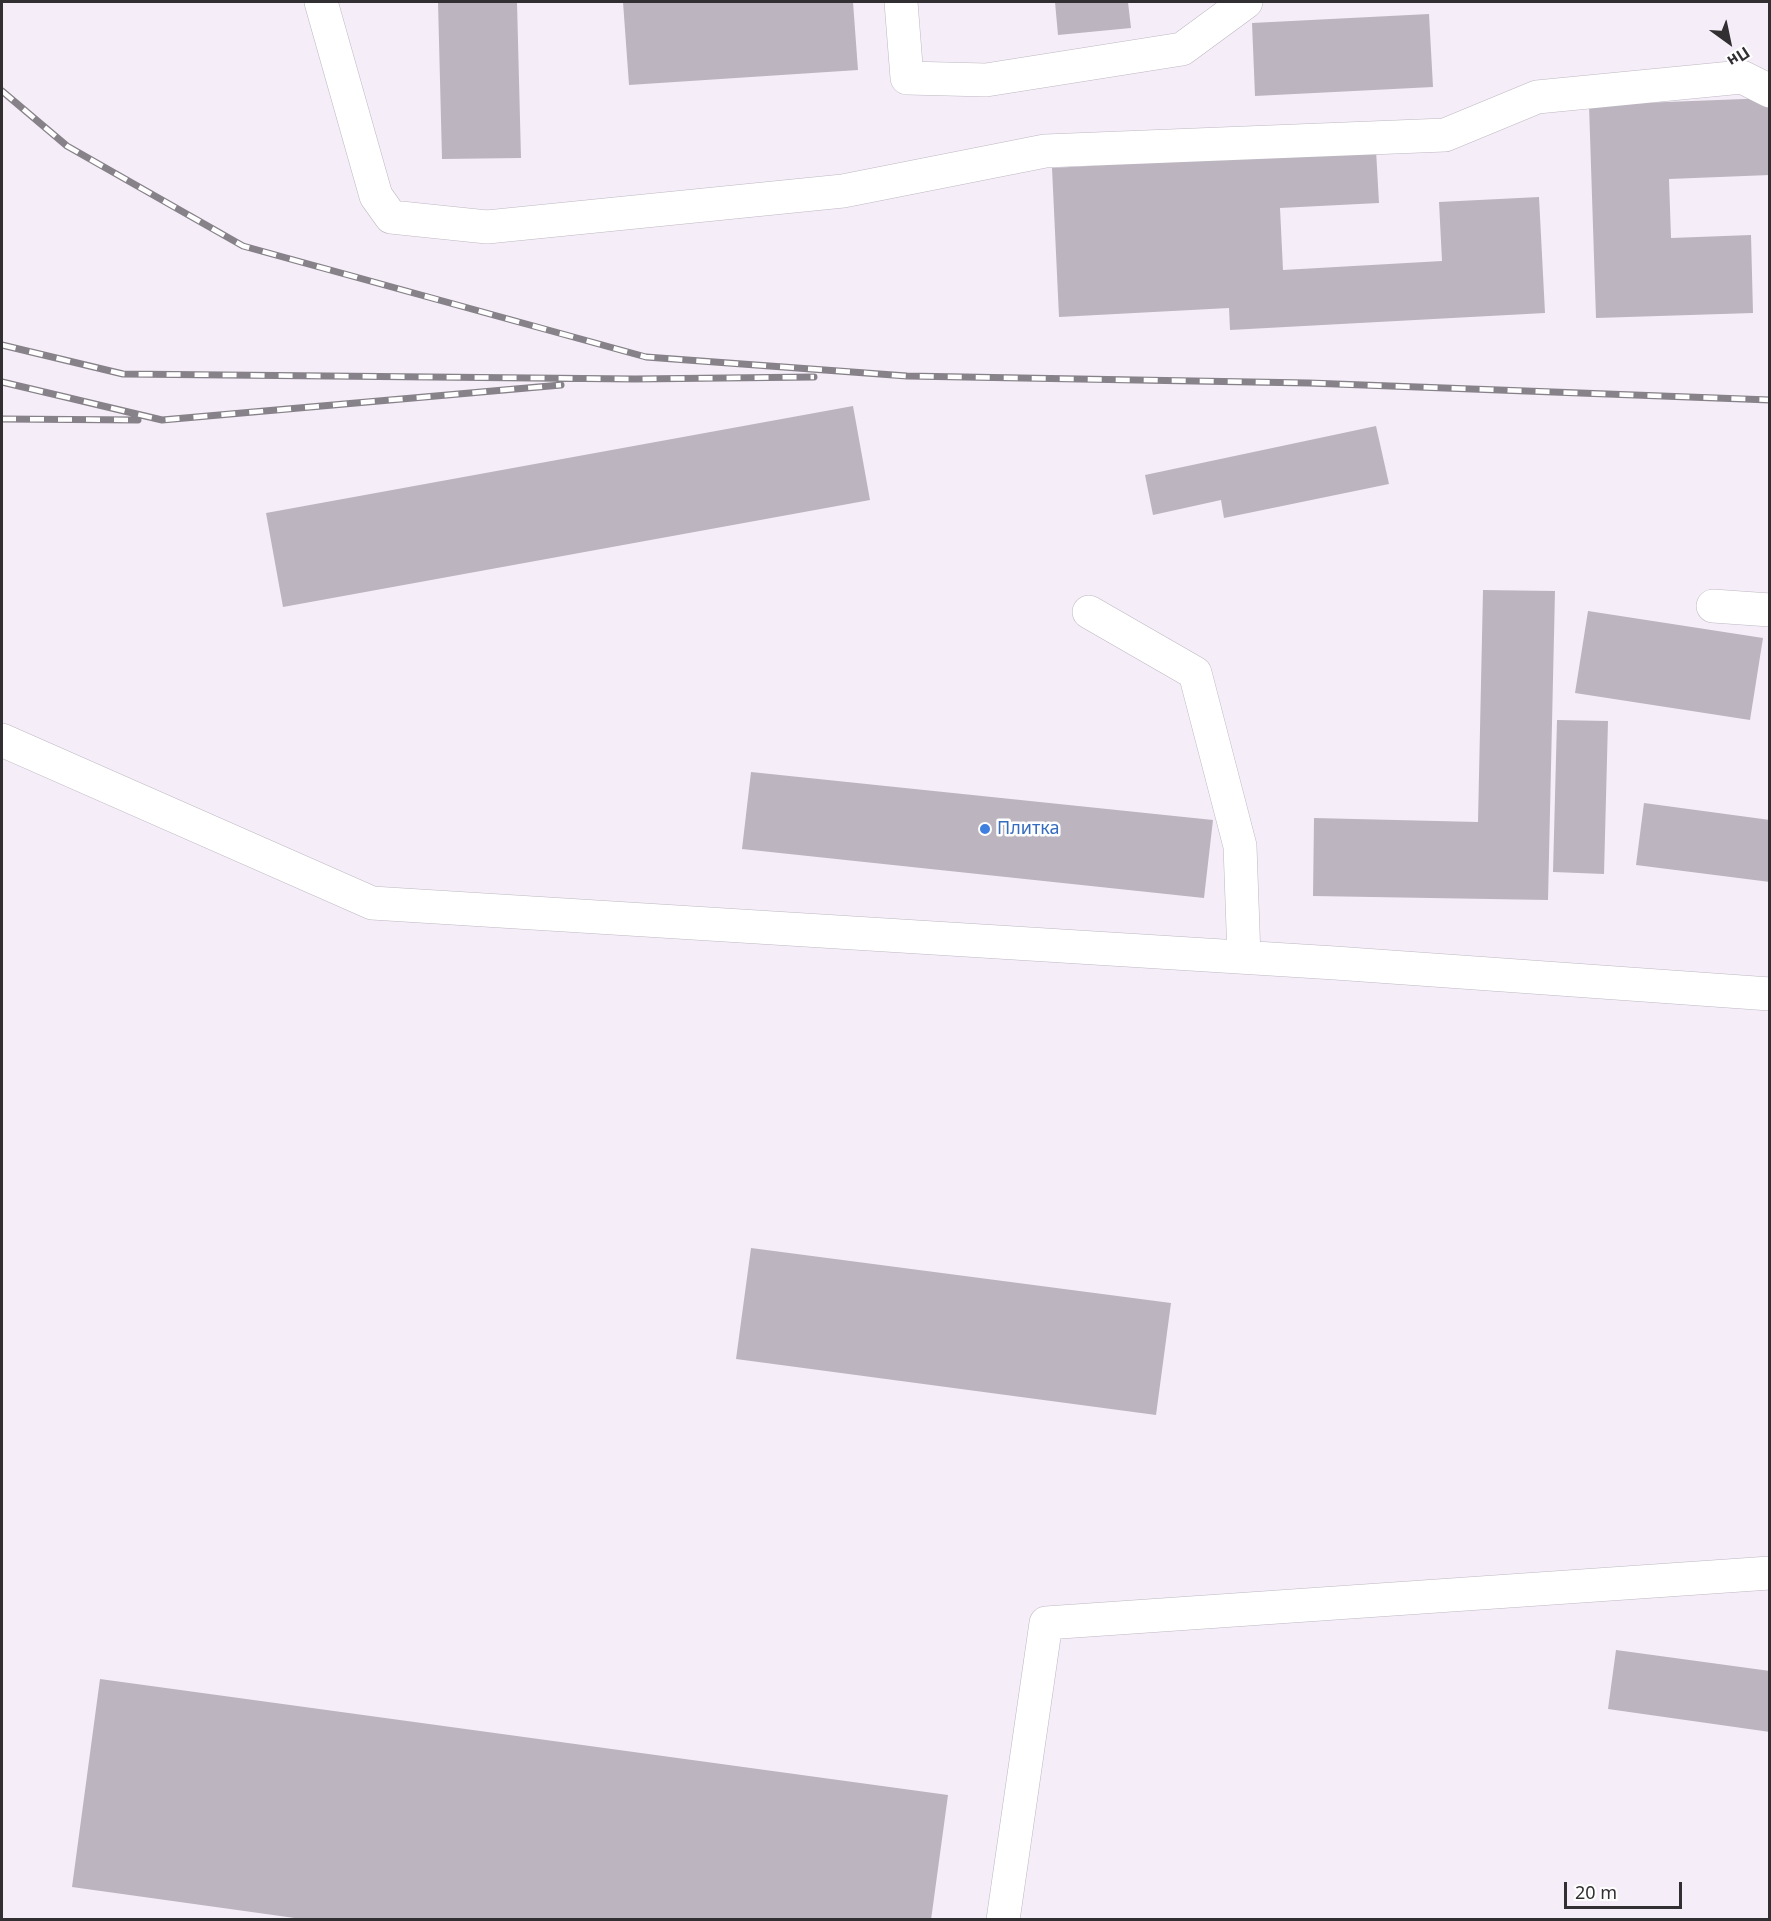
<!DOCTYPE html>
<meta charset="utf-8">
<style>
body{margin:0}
#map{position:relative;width:1771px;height:1921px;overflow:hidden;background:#f5eef9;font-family:"Noto Sans",sans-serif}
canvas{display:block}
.frame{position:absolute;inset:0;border:3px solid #322f33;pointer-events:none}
.north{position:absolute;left:1699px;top:12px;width:60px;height:60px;-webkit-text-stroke:4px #fff;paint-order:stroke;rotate:147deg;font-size:16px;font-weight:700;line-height:24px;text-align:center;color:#322f33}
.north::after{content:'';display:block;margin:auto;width:21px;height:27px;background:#322f33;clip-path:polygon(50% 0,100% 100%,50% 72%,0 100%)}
.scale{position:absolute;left:1564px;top:1882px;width:118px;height:27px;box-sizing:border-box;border:3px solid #322f33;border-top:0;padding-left:8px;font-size:18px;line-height:21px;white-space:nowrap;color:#322f33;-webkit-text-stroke:4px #fff;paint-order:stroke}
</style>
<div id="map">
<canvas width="1771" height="1921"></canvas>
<div class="frame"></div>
<div class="north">Пн</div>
<div class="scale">20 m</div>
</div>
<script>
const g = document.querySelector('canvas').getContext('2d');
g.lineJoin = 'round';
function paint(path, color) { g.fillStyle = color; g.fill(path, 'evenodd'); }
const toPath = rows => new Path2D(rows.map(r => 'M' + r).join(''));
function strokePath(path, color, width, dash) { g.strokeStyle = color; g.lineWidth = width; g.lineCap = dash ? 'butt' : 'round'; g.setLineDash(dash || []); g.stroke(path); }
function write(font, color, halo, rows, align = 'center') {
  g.font = font + ' "Noto Sans",sans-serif'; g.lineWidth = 5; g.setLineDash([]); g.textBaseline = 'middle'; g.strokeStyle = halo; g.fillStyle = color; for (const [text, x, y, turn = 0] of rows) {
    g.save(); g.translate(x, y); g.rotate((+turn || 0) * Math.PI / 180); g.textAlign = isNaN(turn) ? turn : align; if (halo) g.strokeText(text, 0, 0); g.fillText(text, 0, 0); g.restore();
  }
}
const building = toPath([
 [438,2,517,2,521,158,442,159],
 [623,2,853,2,858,70,629,85],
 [1055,2,1128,2,1131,28,1058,35],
 [1429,14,1433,87,1255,96,1252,23],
 [1770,98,1770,175,1669,179,1671,238,1751,235,1753,313,1596,318,1589,105],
 [1376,150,1379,203,1280,208,1283,270,1442,261,1439,202,1539,197,1545,313,1230,330,1229,308,1059,317,1052,168],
 [853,406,870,500,283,607,266,513],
 [1376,426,1389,484,1224,518,1221,500,1153,515,1145,475],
 [1483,590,1555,591,1548,900,1313,896,1314,818,1478,822],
 [1588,611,1763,638,1750,720,1575,693],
 [1557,720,1608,721,1604,874,1553,872],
 [751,772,1213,820,1204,898,742,849],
 [1644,803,1770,820,1770,882,1636,865],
 [751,1248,1171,1303,1156,1415,736,1359],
 [1616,1650,1770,1671,1770,1732,1608,1709],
 [100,1679,948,1795,931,1920,309,1920,72,1887]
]);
const minor = toPath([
 [321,2,376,196,391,217,487,227,843,191,1045,151,1445,135,1537,97,1742,77,1770,91],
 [901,2,907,78,986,80,1182,49,1246,2],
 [1713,606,1770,610],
 [1089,612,1195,673,1240,846,1244,957],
 [2,740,372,903,1335,963,1770,994],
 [1003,1920,1046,1623,1770,1573]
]);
const rail = toPath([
 [2,91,67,146,243,246,646,357,907,376,1309,383,1770,400],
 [2,345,123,374,635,379,814,377],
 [2,382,162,420,561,385],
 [2,419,138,420]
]);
const markers = [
 [985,829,6,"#3f7fe0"]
];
const shopNames = [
 ["Плитка",997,829]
];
paint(building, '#bcb5c0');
strokePath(minor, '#beb7c1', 34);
strokePath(minor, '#fff', 33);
strokePath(rail, '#878289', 7);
strokePath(rail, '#fff', 4.5, [14]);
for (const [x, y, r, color] of markers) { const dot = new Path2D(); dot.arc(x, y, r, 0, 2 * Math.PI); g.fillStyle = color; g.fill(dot); strokePath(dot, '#fff', 2); }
write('18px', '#366cbe', '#fff', shopNames, 'left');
</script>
